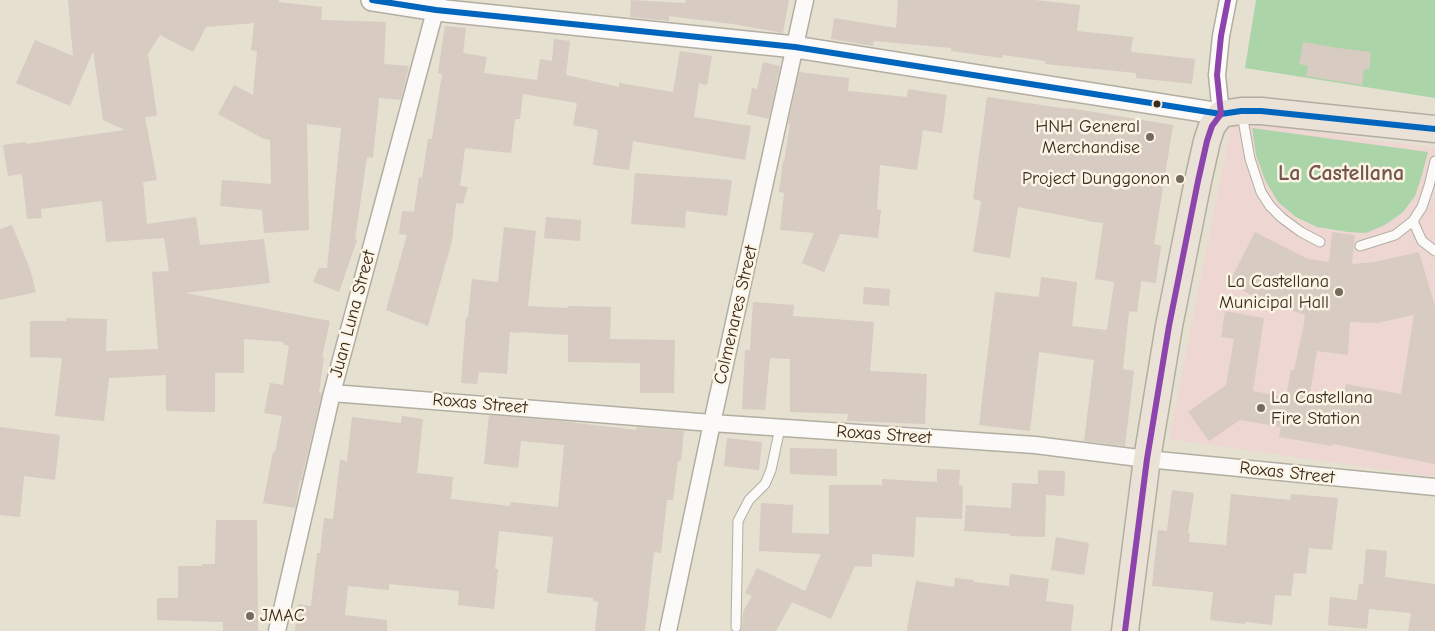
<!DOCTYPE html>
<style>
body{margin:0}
canvas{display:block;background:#e5e0cf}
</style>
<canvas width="1435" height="631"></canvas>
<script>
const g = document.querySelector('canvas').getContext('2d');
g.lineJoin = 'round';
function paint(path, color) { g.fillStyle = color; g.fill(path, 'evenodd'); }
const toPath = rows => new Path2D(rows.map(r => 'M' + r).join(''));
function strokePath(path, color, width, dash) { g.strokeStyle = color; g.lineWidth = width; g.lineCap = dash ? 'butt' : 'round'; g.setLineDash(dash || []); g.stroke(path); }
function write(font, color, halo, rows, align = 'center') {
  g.font = font + ' "Comic Neue",sans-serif'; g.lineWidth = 5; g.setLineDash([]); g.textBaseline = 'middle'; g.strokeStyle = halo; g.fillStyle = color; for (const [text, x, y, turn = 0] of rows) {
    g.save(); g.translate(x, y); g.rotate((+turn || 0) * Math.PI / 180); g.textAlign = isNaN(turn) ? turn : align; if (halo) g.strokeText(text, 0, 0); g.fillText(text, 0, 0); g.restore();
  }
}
const built = toPath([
 [1232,121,1435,148,1435,477,1169,439]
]);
const green = toPath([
 [1256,0,1435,0,1435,98,1245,68],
 [1252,128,1428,152,1422,175,1415,196,1403,212,1385,225,1366,233,1348,232,1317,227,1296,217,1278,202,1265,180,1256,155]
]);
const building = toPath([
 [68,0,279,0,279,2,322,7,321,20,386,22,384,64,409,66,401,100,379,98,373,158,367,157,355,239,357,240,339,292,313,282,319,268,327,268,341,128,307,124,309,230,264,233,262,210,220,206,222,180,271,184,270,140,264,139,218,114,234,85,253,95,257,51,251,50,254,23,206,27,193,52,160,35,148,54,157,116,145,117,157,180,143,182,147,224,196,217,200,245,264,239,270,283,185,293,330,321,322,357,324,357,319,392,322,393,301,481,300,481,295,508,263,503,273,452,275,452,282,416,264,413,270,383,283,385,289,346,283,344,284,342,244,339,244,373,215,373,215,412,166,411,166,375,109,378,104,421,55,416,62,358,30,357,30,321,66,321,66,318,107,319,106,351,158,349,152,272,169,271,164,238,106,242,102,201,41,209,42,218,27,219,22,174,8,176,3,145,26,142,26,144,125,130,103,120,93,51,70,106,16,83,35,40,73,56],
 [631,0,685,3,686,0,789,0,783,33,733,24,669,16,669,21,630,17],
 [898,0,1034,0,1080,5,1077,31,1133,37,1131,52,1195,59,1192,84,1136,78,1136,73,1045,64,1045,61,1003,55,1002,58,951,51,951,48,874,41,873,46,831,39,834,18,896,28],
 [445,26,466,28,463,53,487,57,484,73,537,80,540,59,552,61,554,39,570,41,566,75,619,87,619,83,673,92,680,51,712,56,707,85,699,83,694,117,751,126,745,160,633,141,629,170,593,165,598,130,573,125,577,103,523,94,520,119,515,119,511,153,465,148,460,186,468,187,463,204,456,203,452,241,428,326,386,310,407,235,399,234,402,211,414,212,419,177,422,178,428,139,432,139,442,74,438,73],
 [1303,42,1338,48,1371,52,1369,70,1364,69,1362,85,1306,76,1308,66,1299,64],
 [763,62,780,66,769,119,747,114,752,88,757,89],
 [799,72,849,78,848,91,907,97,908,89,947,95,942,133,923,130,917,170,880,165,877,209,881,210,878,238,840,234,824,272,802,263,814,233,780,230,784,193,779,192,783,161,784,162,790,124,788,123],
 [987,97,1069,109,1069,108,1173,125,1154,244,1161,246,1156,283,1141,281,1137,312,1129,311,1123,369,1134,371,1125,446,1084,441,1094,360,1039,352,1030,431,979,425,995,292,1039,297,1041,277,1077,282,1072,326,1107,330,1114,282,1095,279,1103,223,1087,221,1087,220,1018,207,1010,258,973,252,981,201,973,199],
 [635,173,732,180,727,216,686,211,685,228,631,224],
 [546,217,581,220,580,241,544,238],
 [12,225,30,269,36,292,0,300,0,229],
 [504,227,536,231,528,306,568,308,568,306,611,307,610,339,675,340,674,393,640,393,640,363,568,362,568,335,519,332,519,333,510,332,507,374,479,372,477,384,461,383,466,317,468,317,472,279,498,282],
 [1255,232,1308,259,1329,262,1332,232,1355,235,1352,264,1374,262,1419,252,1435,306,1435,464,1333,444,1332,446,1279,437,1281,427,1240,420,1209,441,1188,412,1226,385,1234,339,1221,337,1225,311,1264,318,1253,391,1286,397,1291,370,1294,370,1304,324,1305,324,1304,323,1305,315,1265,302,1229,283],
 [1414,315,1401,394,1346,384,1342,405,1309,399,1317,351,1348,355,1350,322,1377,323],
 [864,287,890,289,889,306,863,304],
 [753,302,794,305,793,316,874,322,870,371,927,374,925,424,847,421,848,414,790,412,790,359,770,358,765,410,742,409,745,350,750,350],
 [489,415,561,421,636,430,637,427,684,431,681,461,678,461,673,500,667,500,661,553,654,552,645,631,595,631,598,602,593,601,593,598,547,593,553,537,499,531,495,569,498,569,494,609,458,605,459,591,389,584,389,590,348,586,345,615,387,620,387,631,295,631,298,604,311,606,317,553,320,553,324,518,333,519,340,460,347,461,352,417,401,423,402,416,423,419,417,473,453,477,451,499,510,506,511,502,558,507,564,445,521,441,518,468,484,464],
 [0,427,60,435,55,480,24,476,20,517,0,515],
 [727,438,762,442,759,470,724,466],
 [790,448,837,449,837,476,790,474],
 [937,469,960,470,959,485,963,486,962,519,916,517,914,557,872,554,872,567,855,566,831,619,792,602,776,631,741,631,742,627,743,612,752,596,745,593,757,568,805,591,821,554,759,551,761,503,793,505,792,533,829,534,829,485,882,485,882,479,937,482],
 [1038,470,1065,471,1064,496,1046,495,1045,537,1010,536,1010,534,964,531,966,505,1011,508,1012,483,1038,484],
 [1172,490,1194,493,1188,533,1190,533,1189,542,1226,545,1231,494,1290,500,1291,494,1338,498,1332,550,1309,548,1306,574,1294,573,1291,596,1275,595,1272,625,1245,622,1245,624,1210,620,1213,592,1152,586,1158,530,1167,531],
 [216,520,257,520,258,631,223,631,223,622,157,620,157,598,178,598,178,566,202,566,202,564,215,564],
 [1056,537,1089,543,1084,575,1051,570],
 [1366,549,1387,551,1385,577,1435,584,1435,631,1408,631,1411,613,1369,609,1367,629,1328,625,1330,597,1357,600,1359,584,1363,584],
 [1010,574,1049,579,1046,601,1074,605,1071,631,907,631,910,609,911,609,916,581,954,587,955,578,974,580,974,582,1009,586]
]);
const service = toPath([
 [1242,114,1250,159,1261,192,1270,206,1282,218,1301,232,1320,242],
 [1413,221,1422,241,1435,251],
 [1360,246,1395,235,1413,221,1422,207,1429,186,1435,161],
 [736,627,738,521,749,500,765,484,771,470,780,428]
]);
const minor = toPath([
 [1221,114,1217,75,1221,36,1228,0],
 [332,393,712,423,1035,445,1147,459,1435,487],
 [277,631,332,393,438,0],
 [668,631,712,423,805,0]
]);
const tertiary = toPath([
 [372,0,436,10,795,47,1221,114]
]);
const primary = toPath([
 [1125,631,1147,459,1169,326,1198,181,1207,141,1212,126,1221,114,1241,111,1261,111,1435,129]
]);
const bus1 = toPath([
 [372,0,436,10,795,47,1221,114,1241,111,1261,111,1435,129]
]);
const bus2 = toPath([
 [1125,631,1147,459,1169,326,1198,181,1207,141,1212,126,1221,114,1217,75,1221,36,1228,0]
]);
const markers = [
 [1157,104,4.5,"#3b2a1e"],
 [1150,137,5,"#766a5c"],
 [1180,179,5,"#766a5c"],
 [1339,292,5,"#766a5c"],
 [1261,408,5,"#766a5c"],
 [250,616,5,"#766a5c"]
];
const poiNames = [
 ["HNH General",1140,127],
 ["Merchandise",1140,148],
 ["Project Dunggonon",1170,179],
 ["La Castellana",1329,282],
 ["Municipal Hall",1329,303],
 ["La Castellana",1271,398,"left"],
 ["Fire Station",1271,419,"left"],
 ["JMAC",260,616,"left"]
];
const streetNames = [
 ["Juan Luna Street",353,314,-75],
 ["Colmenares Street",736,315,-77],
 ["Roxas Street",480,404,5],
 ["Roxas Street",884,435,4],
 ["Roxas Street",1287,473,6]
];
const districtNames = [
 ["La Castellana",1341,174]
];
paint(built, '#eed7d2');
paint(green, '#abd4a9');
paint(building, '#d7cbc2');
strokePath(service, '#b2aea2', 11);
strokePath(minor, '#b2aea2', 19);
strokePath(tertiary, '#b2aea2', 24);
strokePath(primary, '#b2aea2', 29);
strokePath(service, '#fbfaf8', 9);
strokePath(minor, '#fbfaf8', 16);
strokePath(tertiary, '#fbfaf8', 21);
strokePath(primary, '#eae2d6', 26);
strokePath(bus1, '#0065bd', 6);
strokePath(bus2, '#8e44ad', 6);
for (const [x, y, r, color] of markers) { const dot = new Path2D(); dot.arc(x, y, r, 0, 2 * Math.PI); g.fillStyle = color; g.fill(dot); strokePath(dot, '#fcf5e5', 2); }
write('18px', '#3b2a1e', '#fcf5e5', poiNames, 'right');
write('18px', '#3b2a1e', '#fcf5e5', streetNames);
write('bold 22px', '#74564d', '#fcf5e5', districtNames);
</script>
